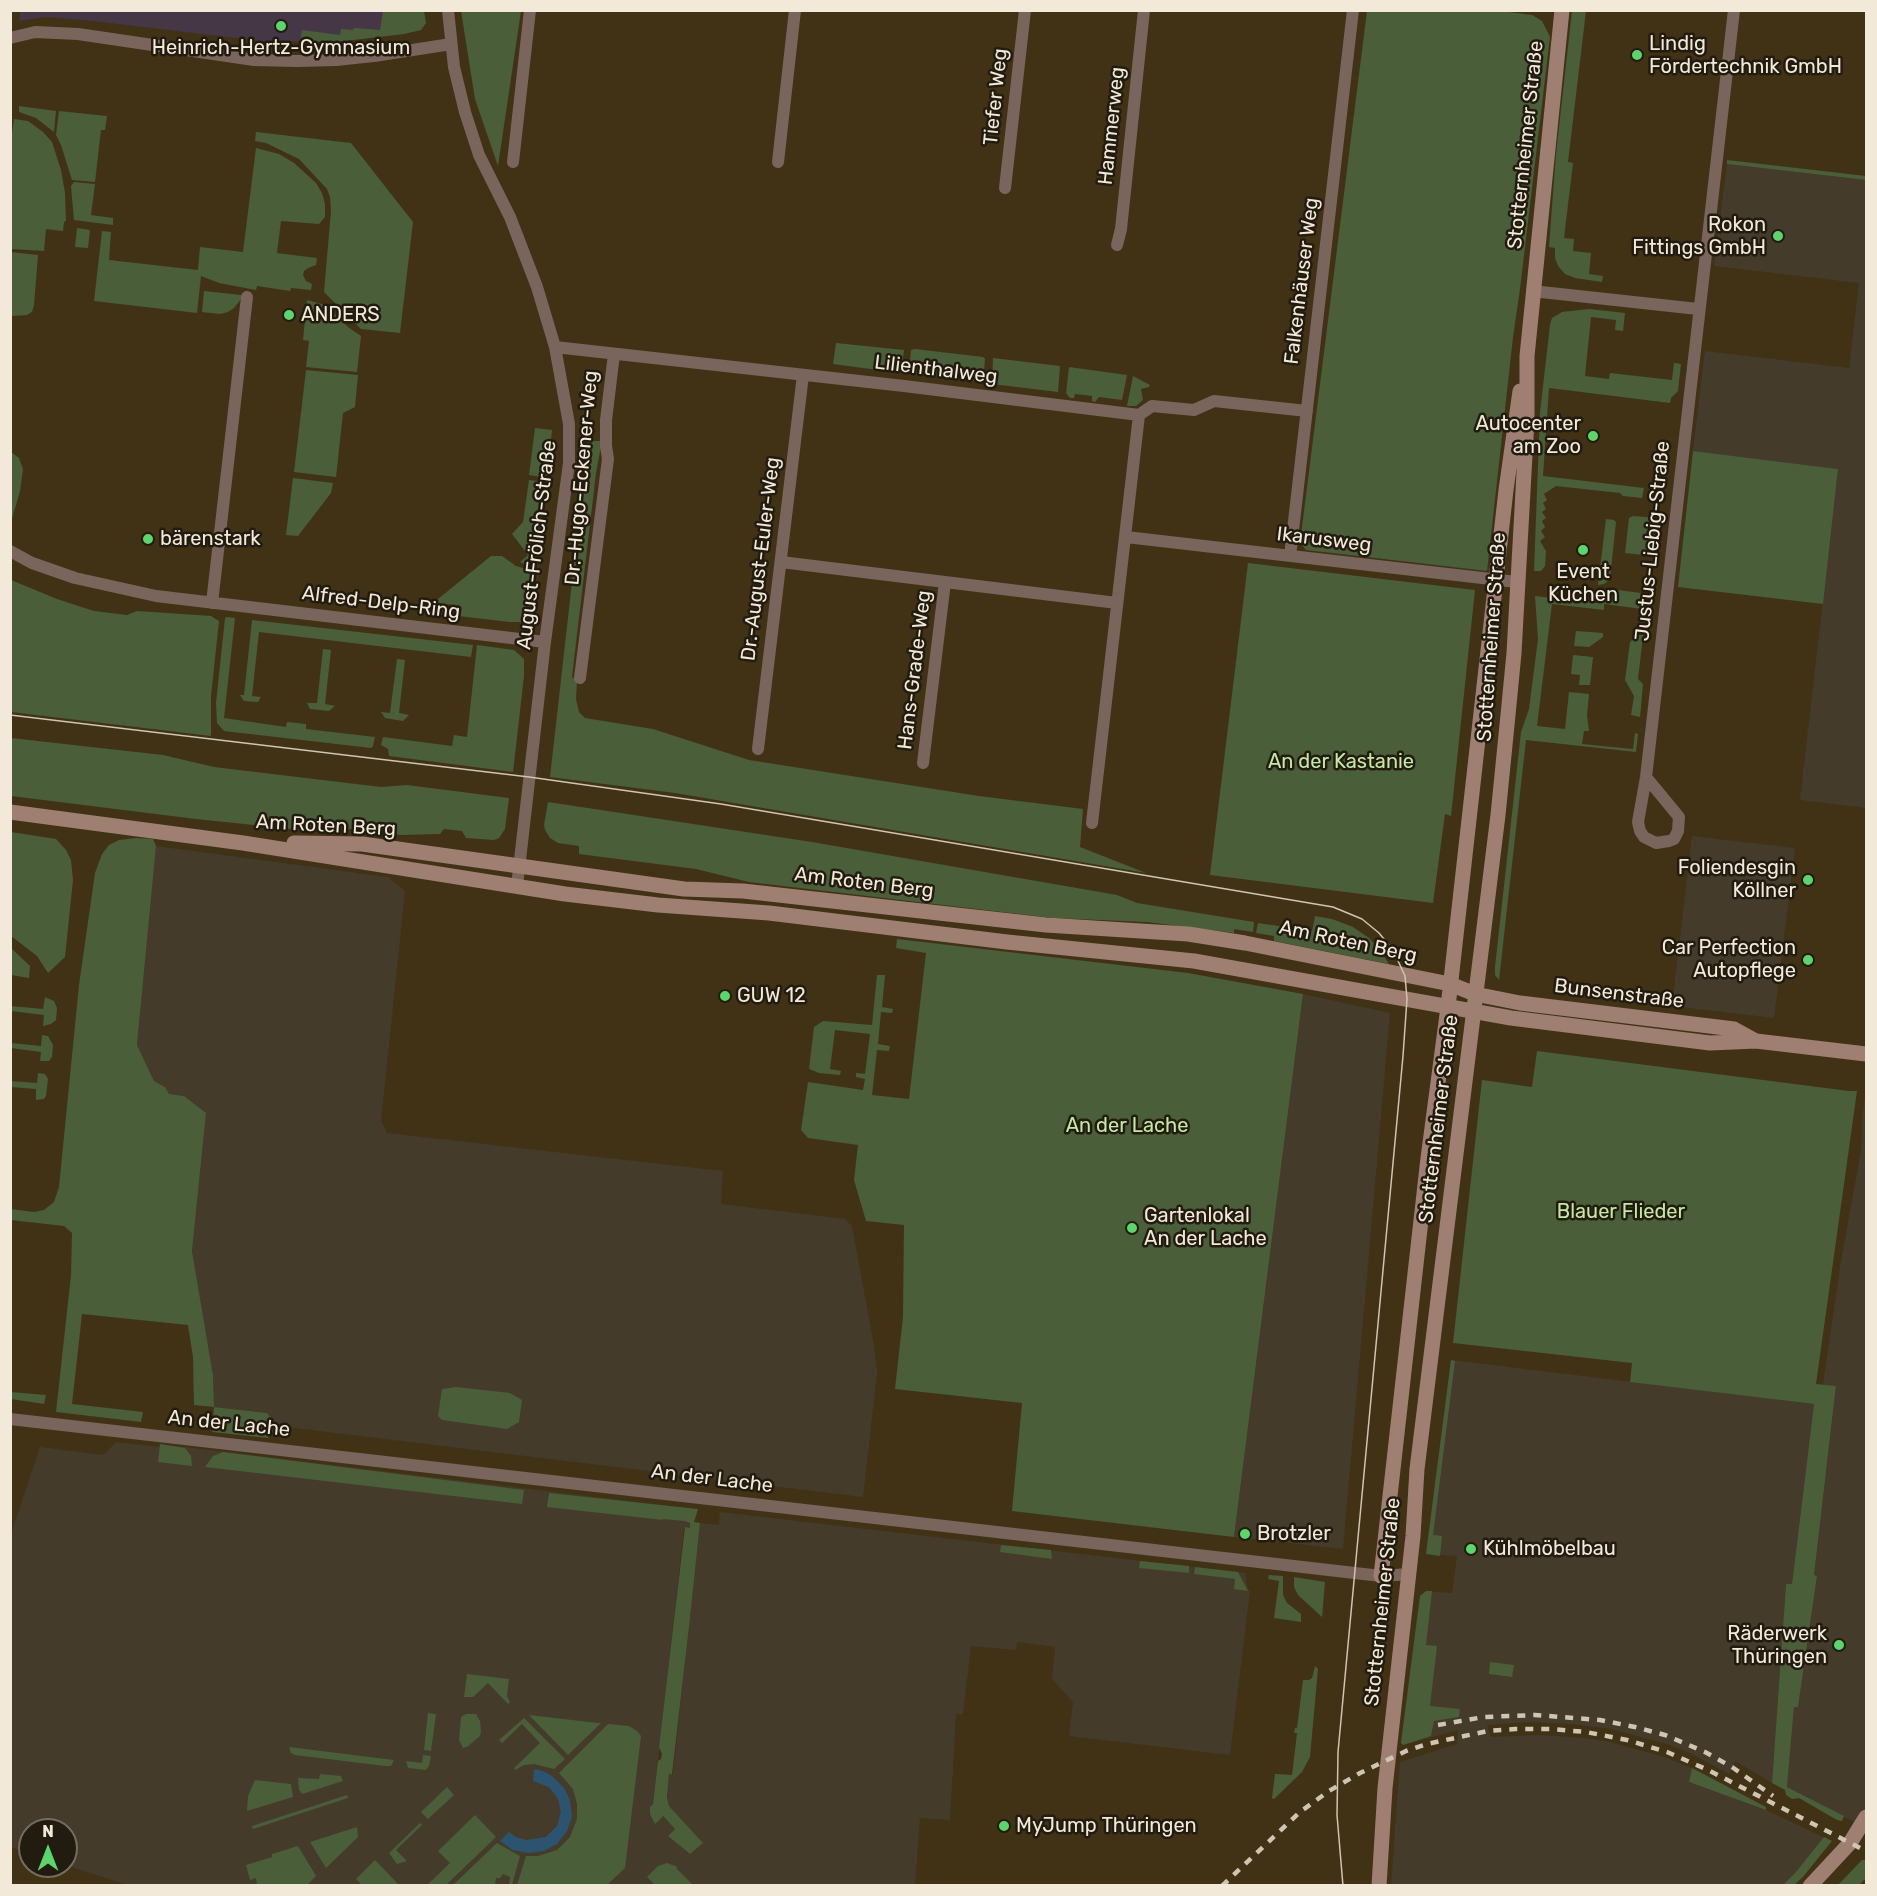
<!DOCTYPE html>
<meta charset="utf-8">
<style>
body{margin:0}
#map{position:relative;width:1877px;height:1896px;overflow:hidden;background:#413216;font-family:Rubik,sans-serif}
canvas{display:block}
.frame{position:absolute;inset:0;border:12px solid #f2e9d9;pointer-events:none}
.north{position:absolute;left:18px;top:1818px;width:60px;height:60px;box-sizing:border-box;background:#221b0f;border:2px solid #756d60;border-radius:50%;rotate:0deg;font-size:16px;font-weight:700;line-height:24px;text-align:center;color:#f2e9d9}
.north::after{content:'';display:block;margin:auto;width:21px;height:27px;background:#5ed56c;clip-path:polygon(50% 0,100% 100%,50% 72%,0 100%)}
</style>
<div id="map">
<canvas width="1877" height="1896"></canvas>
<div class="frame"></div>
<div class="north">N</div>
</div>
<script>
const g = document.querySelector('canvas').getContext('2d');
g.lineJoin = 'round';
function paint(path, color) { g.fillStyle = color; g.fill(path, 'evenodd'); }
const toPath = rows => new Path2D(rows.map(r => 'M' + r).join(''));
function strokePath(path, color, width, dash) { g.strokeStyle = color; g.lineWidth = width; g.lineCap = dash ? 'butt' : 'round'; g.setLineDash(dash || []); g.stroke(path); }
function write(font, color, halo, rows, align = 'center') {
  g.font = font + ' Rubik,sans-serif'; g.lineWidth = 5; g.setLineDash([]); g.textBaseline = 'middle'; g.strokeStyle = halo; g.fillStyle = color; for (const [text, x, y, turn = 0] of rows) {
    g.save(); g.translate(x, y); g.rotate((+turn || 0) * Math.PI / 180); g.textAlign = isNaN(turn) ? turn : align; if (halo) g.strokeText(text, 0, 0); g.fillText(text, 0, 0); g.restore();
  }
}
const industrial = toPath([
 [1727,164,1866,180,1866,808,1800,800,1838,469,1693,451,1705,351,1849,368,1859,283,1714,266],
 [1692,836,1795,848,1774,1018,1672,1006],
 [156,846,388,877,405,891,381,1121,387,1133,723,1171,721,1204,845,1219,852,1226,874,1346,877,1374,863,1497,278,1426,267,1413,214,1407,213,1375,192,1251,206,1113,184,1096,168,1094,165,1087,154,1081,137,1045],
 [1303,994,1390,1013,1343,1549,1234,1537],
 [1866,1090,1866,1828,1787,1787,1794,1707,1798,1706,1817,1576,1814,1575,1836,1387,1823,1385,1841,1261,1861,1151,1862,1117],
 [1451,1360,1814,1404,1792,1584,1786,1584,1772,1783,1735,1761,1729,1774,1692,1754,1667,1744,1611,1729,1572,1724,1531,1722,1487,1725,1491,1737,1538,1735,1585,1738,1610,1742,1664,1757,1692,1768,1689,1782,1766,1810,1832,1841,1794,1886,1391,1886,1400,1762,1457,1744,1458,1730,1403,1745,1401,1743,1420,1596,1426,1591,1452,1593,1457,1556,1426,1554],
 [116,1442,159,1447,160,1444,694,1509,690,1528,684,1528,653,1804,650,1807,655,1823,662,1816,675,1829,668,1836,690,1854,703,1843,669,1806,667,1791,669,1774,673,1774,700,1523,719,1525,720,1512,1245,1573,1248,1590,1250,1591,1230,1755,1069,1736,1073,1702,1052,1679,1055,1647,1017,1642,1016,1650,971,1646,963,1714,956,1714,950,1820,920,1818,915,1885,130,1886,66,1865,66,1830,30,1830,30,1854,11,1847,11,1534,40,1447,103,1455]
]);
const education = toPath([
 [20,10,423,10,426,23,421,30,404,34,336,42,261,41,93,21,46,17,19,21]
]);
const green = toPath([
 [1493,10,1532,15,1542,21,1550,37,1520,289,1513,337,1487,571,1306,550,1300,543,1367,11],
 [383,11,424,11,426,23,421,30,404,34,336,42,300,41,302,30,340,35,341,29,353,30,354,28,380,30],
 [461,11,521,11,498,166,475,99],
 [1572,11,1586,11,1568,162,1573,163,1564,238,1574,239,1573,251,1591,253,1589,274,1603,276,1602,282,1575,278,1565,274,1558,266,1555,258,1555,248,1549,247,1556,154],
 [19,106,56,111,54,132,36,118,19,112],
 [59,111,107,116,105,130,101,130,95,182,72,180,61,145,56,135],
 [14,119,28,121,43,132,52,142,61,170,65,193,66,221,64,222,63,231,46,229,44,251,11,249,10,147],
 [256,132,351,143,413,222,400,333,361,329,324,292,331,211,330,197,327,189,299,159,266,143,255,141],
 [256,148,279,154,294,163,316,183,322,193,325,204,325,217,319,224,281,221,277,253,317,258,316,265,308,268,304,271,303,275,306,281,312,284,311,290,291,288,290,291,257,286,256,290,219,283,201,276,197,313,94,301,102,231,111,232,109,260,198,270,200,247,243,252],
 [1727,160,1866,176,1866,180,1727,164],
 [74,182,95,184,91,215,113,218,113,225,74,220,71,186],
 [77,228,90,230,88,248,75,247],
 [11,252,38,255,34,305,32,312,27,315,11,316],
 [204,291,241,295,241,299,234,308,228,312,220,314,202,312],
 [307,300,325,305,348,327,361,336,357,372,306,367,309,341,303,340],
 [1589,309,1625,313,1623,331,1615,330,1616,320,1591,317,1585,376,1609,379,1610,373,1672,380,1674,363,1681,364,1678,391,1671,398,1670,403,1549,388,1543,476,1644,488,1642,498,1623,496,1620,493,1556,486,1544,494,1547,500,1543,503,1546,509,1542,512,1546,518,1542,521,1545,527,1541,531,1545,537,1540,541,1546,551,1545,566,1541,571,1534,571,1540,412,1550,325,1552,318,1562,312],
 [836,343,904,350,901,373,833,364],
 [915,349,983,357,985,359,983,382,909,373,911,350],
 [993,358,1060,366,1058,392,992,384],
 [1069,367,1127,375,1122,400,1099,397,1095,402,1092,401,1092,396,1075,394,1074,398,1070,398,1066,393],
 [306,370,358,375,355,407,343,413,336,477,294,472],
 [1133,376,1150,385,1149,387,1141,389,1143,400,1136,406,1127,406],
 [535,428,552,430,547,478,529,475],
 [583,441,602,441,596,473,572,677,577,681,576,699,579,712,585,718,653,729,749,760,979,796,1083,809,1080,847,1146,873,675,793,550,777,585,467],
 [1693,451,1838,469,1823,604,1678,587],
 [11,452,19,458,23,469,20,491,11,522],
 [293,478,333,483,331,493,298,536,286,535],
 [529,480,546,482,536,569,520,562,528,555,512,534,523,522],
 [1633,516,1657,518,1653,556,1625,553,1629,518],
 [1606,519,1614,520,1616,522,1610,579,1604,584,1598,585],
 [491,556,502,556,516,566,536,572,528,619,524,622,510,622,458,616,458,606,447,604,446,615,435,614,434,612,438,599],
 [1248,563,1475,590,1451,816,1445,814,1433,903,1210,875],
 [11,580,57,599,94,611,127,615,137,611,211,616,219,621,211,696,211,736,11,712],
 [1618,590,1648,594,1638,679,1643,684,1640,717,1631,715,1634,696,1625,680,1630,642,1640,632,1642,609,1604,604,1604,610,1552,604,1537,726,1565,729,1569,692,1589,694,1587,715,1589,731,1584,731,1582,744,1633,749,1635,733,1638,734,1636,752,1526,740,1499,980,1495,975,1495,967,1521,732,1529,709,1538,639,1535,596,1596,603,1609,599],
 [227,617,235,618,224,718,286,727,287,722,306,724,306,729,375,737,373,746,371,748,224,731,217,723,216,703,225,618],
 [252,620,473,645,471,657,259,632,252,696,261,697,258,702,244,701,240,695,244,695],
 [1576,631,1603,633,1603,637,1589,647,1574,646],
 [477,645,514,650,524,659,524,676,513,772,389,756,388,749,381,745,383,737,452,746,454,735,467,737],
 [323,649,331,650,325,704,335,706,329,711,310,709,307,703,317,703],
 [1573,655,1593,657,1590,685,1579,685,1580,675,1571,674],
 [397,659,405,660,399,713,409,715,403,721,385,718,381,712,390,713],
 [11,738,163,755,214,767,381,787,407,785,509,798,505,829,499,838,494,840,466,838,462,831,444,829,440,834,400,835,354,829,302,830,196,819,11,796],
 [548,802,812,842,1117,895,1137,903,1254,922,1253,932,1234,929,1234,933,1147,922,1053,918,749,882,696,869,579,854,579,846,558,843,550,838,545,830,544,825],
 [11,832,56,839,66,850,71,860,73,880,65,957,48,973,37,956,11,936],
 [136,838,153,839,156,846,137,1045,154,1081,165,1087,169,1094,184,1096,206,1113,192,1251,213,1375,214,1407,267,1413,278,1426,268,1438,212,1432,214,1407,194,1405,193,1357,188,1325,82,1314,72,1404,143,1412,141,1422,56,1412,71,1275,72,1233,64,1226,11,1220,11,1209,34,1212,44,1210,54,1202,59,1187,79,985,95,873,102,854,109,845,119,840],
 [1315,916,1332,919,1353,927,1369,938,1380,950,1389,964,1274,941,1274,936,1256,933,1258,923,1312,931],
 [897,939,1188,973,1303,994,1234,1537,1012,1511,1022,1403,895,1389,903,1317,904,1225,866,1221,854,1180,858,1145,808,1138,801,1130,808,1082,863,1090,865,1079,856,1077,856,1073,865,1074,870,1034,835,1030,830,1069,841,1071,840,1075,819,1073,809,1069,814,1027,823,1021,872,1025,877,975,885,975,882,1007,893,1009,892,1013,881,1012,878,1044,890,1046,889,1051,877,1050,872,1095,909,1099,926,953,896,948],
 [11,948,30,966,29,978,11,975],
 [45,997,54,1001,57,1008,56,1020,51,1024,43,1026,44,1015,11,1011,11,1006,43,1009],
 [42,1035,48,1036,53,1045,52,1057,49,1061,40,1061,41,1052,11,1048,11,1043,41,1046],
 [1537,1051,1849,1091,1857,1091,1816,1384,1836,1386,1814,1575,1817,1576,1798,1707,1794,1707,1787,1787,1844,1816,1842,1821,1837,1820,1799,1798,1792,1799,1786,1795,1785,1790,1772,1783,1786,1584,1792,1584,1814,1404,1630,1382,1632,1363,1453,1343,1482,1080,1532,1087],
 [38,1073,45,1074,48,1079,46,1096,44,1099,36,1100,36,1089,11,1087,11,1081,37,1083],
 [1451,1360,1455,1361,1433,1535,1442,1536,1440,1556,1426,1554],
 [456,1387,510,1393,522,1400,519,1422,507,1429,442,1420,438,1416,442,1389],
 [11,1392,46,1395,44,1404,11,1399],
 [160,1444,185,1448,191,1456,192,1466,158,1462],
 [223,1452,524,1490,522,1504,205,1467,213,1456],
 [549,1493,698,1509,694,1522,700,1523,690,1618,672,1774,669,1774,667,1797,669,1806,703,1843,690,1854,668,1836,675,1829,663,1816,655,1824,650,1814,650,1807,653,1804,658,1761,661,1759,662,1754,659,1747,685,1527,690,1528,690,1523,685,1521,663,1519,663,1520,547,1507],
 [1001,1545,1051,1550,1052,1559,1000,1552],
 [1140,1561,1189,1566,1189,1573,1139,1568],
 [1195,1567,1238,1572,1248,1591,1234,1589,1235,1579,1194,1574],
 [1269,1575,1283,1576,1283,1595,1287,1603,1301,1614,1301,1622,1274,1618,1279,1581,1268,1579],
 [1294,1577,1325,1582,1322,1617,1298,1595,1294,1587],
 [1426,1591,1432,1591,1426,1645,1437,1646,1430,1706,1460,1709,1459,1717,1434,1721,1431,1736,1403,1745,1401,1743,1420,1596],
 [1490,1662,1514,1665,1512,1677,1489,1674],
 [1315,1666,1318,1669,1310,1757,1302,1772,1274,1799,1272,1798,1275,1774,1292,1775,1297,1733,1294,1733,1295,1728,1297,1728,1303,1680,1309,1680,1312,1678],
 [467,1674,509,1679,507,1696,510,1702,508,1704,488,1683,473,1697,464,1697],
 [428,1713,436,1714,431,1751,424,1750],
 [466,1714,476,1714,480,1721,481,1731,480,1736,467,1747,463,1748,459,1740,461,1717],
 [529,1715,598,1723,601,1723,568,1755],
 [524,1718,565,1759,554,1769,534,1764,524,1765,515,1770,514,1768,540,1743,522,1724,502,1743,499,1740],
 [608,1724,629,1726,637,1731,641,1736,625,1868,607,1885,517,1885,526,1856,538,1856,557,1850,570,1837,577,1819,577,1804,573,1789,559,1773],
 [289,1747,394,1760,391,1766,385,1766,295,1755,291,1753],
 [423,1755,431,1756,429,1766,426,1770,408,1768,406,1761,422,1763],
 [1692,1768,1766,1807,1766,1810,1689,1782],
 [320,1774,341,1776,343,1781,302,1794,299,1790,298,1778,319,1779],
 [255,1780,291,1784,293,1797,247,1811,248,1796],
 [447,1787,454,1795,428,1819,421,1812],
 [347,1795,348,1798,253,1829,252,1826],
 [475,1815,496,1837,446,1885,427,1885,450,1863,438,1851],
 [420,1823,422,1825,396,1850,407,1861,397,1864,389,1853],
 [357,1827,358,1837,326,1868,310,1842],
 [1824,1837,1832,1841,1802,1878,1794,1885,1783,1885,1796,1872],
 [497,1843,520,1856,512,1885,509,1885,510,1877,503,1874,500,1878,496,1878,495,1885,453,1885],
 [298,1846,316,1876,307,1885,257,1885,256,1878,250,1880,246,1865,272,1857,272,1854],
 [375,1860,399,1885,362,1885,356,1879],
 [1862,1860,1866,1860,1866,1880,1864,1880,1859,1885,1838,1885],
 [667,1863,678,1867,676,1868,693,1885,655,1885,647,1877,658,1866]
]);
const water = toPath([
 [534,1769,543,1771,552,1776,564,1788,570,1800,572,1817,567,1831,557,1844,544,1851,528,1853,513,1850,500,1841,509,1832,516,1837,526,1840,546,1837,557,1826,561,1812,558,1799,549,1787,533,1781]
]);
const street = toPath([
 [448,10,454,67,465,112,479,155,510,217,537,287,555,347,569,424,569,463,545,642,517,886],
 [10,38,35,32,78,34,254,60,297,61,336,60,374,56,451,44],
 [513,162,530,10],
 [778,162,795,10],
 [1005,188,1025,10],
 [1117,245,1121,229,1144,10],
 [1532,291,1698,309],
 [555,347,904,386,1139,415,1152,406,1194,410,1214,401,1307,411],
 [1126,537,1517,582],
 [10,551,32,563,75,578,156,596,545,642],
 [1290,556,1353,10],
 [781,562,1117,603],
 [212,603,247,297],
 [580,678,608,459,606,446,606,420,614,354],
 [758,749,803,375],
 [923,763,945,582],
 [1646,777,1679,817,1678,831,1674,839,1669,841,1656,843,1644,837,1640,831,1638,822,1646,777,1734,10],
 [1092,823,1139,415],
 [10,1419,1381,1576,1409,1574]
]);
const secondary = toPath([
 [10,812,243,843,565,894,658,905,769,913,1007,942,1194,961,1511,1018,1710,1043,1756,1041,1866,1054],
 [294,843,362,844,684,889,743,891,1046,925,1188,934,1245,943,1450,984,1475,994,1520,1003,1734,1029,1756,1041],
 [1381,1576,1428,1158,1448,1007,1506,490,1520,391],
 [1379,1886,1385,1788,1413,1536,1417,1469,1498,815,1508,715,1514,653,1527,419,1527,356,1562,10],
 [1810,1886,1850,1843,1866,1817]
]);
const tram = toPath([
 [10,715,529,777,721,804,1333,907,1362,919,1379,933,1393,950,1405,976,1407,999,1403,1056,1338,1752,1337,1815,1343,1886]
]);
const rail = toPath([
 [1438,1725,1484,1717,1535,1715,1600,1720,1635,1727,1665,1735,1705,1752,1732,1767,1773,1796],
 [1222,1886,1300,1812,1329,1791,1360,1773,1406,1751,1427,1744,1488,1731,1515,1729,1550,1729,1586,1732,1627,1740,1667,1752,1708,1770,1866,1851]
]);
const markers = [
 [281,26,6,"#5ed56c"],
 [1637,55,6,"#5ed56c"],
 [1778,236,6,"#5ed56c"],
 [289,315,6,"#5ed56c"],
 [1593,436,6,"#5ed56c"],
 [148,539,6,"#5ed56c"],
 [1583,550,6,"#5ed56c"],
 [1808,880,6,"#5ed56c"],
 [1808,960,6,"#5ed56c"],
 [725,996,6,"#5ed56c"],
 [1132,1228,6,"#5ed56c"],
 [1245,1534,6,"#5ed56c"],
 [1471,1549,6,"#5ed56c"],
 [1839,1645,6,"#5ed56c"],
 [1004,1826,6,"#5ed56c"]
];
const poiNames = [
 ["Lindig",1649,44],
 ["Fördertechnik GmbH",1649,67],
 ["Heinrich-Hertz-Gymnasium",281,48,"center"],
 ["Rokon",1766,225,"right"],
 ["Fittings GmbH",1766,248,"right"],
 ["ANDERS",301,315],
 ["Autocenter",1581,424,"right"],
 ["am Zoo",1581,447,"right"],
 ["bärenstark",160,539],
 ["Event",1583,572,"center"],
 ["Küchen",1583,595,"center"],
 ["Foliendesgin",1796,868,"right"],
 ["Köllner",1796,891,"right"],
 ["Car Perfection",1796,948,"right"],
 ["Autopflege",1796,971,"right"],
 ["GUW 12",737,996],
 ["Gartenlokal",1144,1216],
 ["An der Lache",1144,1239],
 ["Brotzler",1257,1534],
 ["Kühlmöbelbau",1483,1549],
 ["Räderwerk",1827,1634,"right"],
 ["Thüringen",1827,1657,"right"],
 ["MyJump Thüringen",1016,1826]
];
const streetNames = [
 ["Tiefer Weg",996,97,-84],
 ["Hammerweg",1112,126,-84],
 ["Stotternheimer Straße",1526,145,-84],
 ["Falkenhäuser Weg",1302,281,-83],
 ["Lilienthalweg",936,370,7],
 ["Dr.-Hugo-Eckener-Weg",582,478,-85],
 ["Ikarusweg",1324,540,7],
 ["Justus-Liebig-Straße",1653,541,-84],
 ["August-Frölich-Straße",537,545,-83],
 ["Dr.-August-Euler-Weg",761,559,-83],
 ["Alfred-Delp-Ring",381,603,7],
 ["Stotternheimer Straße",1492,637,-86],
 ["Hans-Grade-Weg",915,670,-83],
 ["Am Roten Berg",326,826,3],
 ["Am Roten Berg",864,883,7],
 ["Am Roten Berg",1348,942,12],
 ["Bunsenstraße",1619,994,7],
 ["Stotternheimer Straße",1439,1119,-83],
 ["An der Lache",229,1424,6],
 ["An der Lache",712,1479,7],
 ["Stotternheimer Straße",1383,1602,-84]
];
const parkNames = [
 ["An der Kastanie",1341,762],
 ["An der Lache",1127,1126],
 ["Blauer Flieder",1621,1212]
];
paint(industrial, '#443b2a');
paint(education, '#453745');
paint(green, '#4a5e3a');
paint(water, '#2c5471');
strokePath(street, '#7a655d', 12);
strokePath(secondary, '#a07f73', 15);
strokePath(tram, '#cfc5b2', 1.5);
strokePath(rail, '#cfc5b2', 4.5, [8, 8]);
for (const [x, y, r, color] of markers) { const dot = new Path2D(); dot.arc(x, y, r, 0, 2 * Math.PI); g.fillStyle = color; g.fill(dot); strokePath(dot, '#221b0f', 2); }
write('20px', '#f2e9d9', '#221b0f', poiNames, 'left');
write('20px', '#f2e9d9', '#221b0f', streetNames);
write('20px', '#c4e9a6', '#221b0f', parkNames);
</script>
